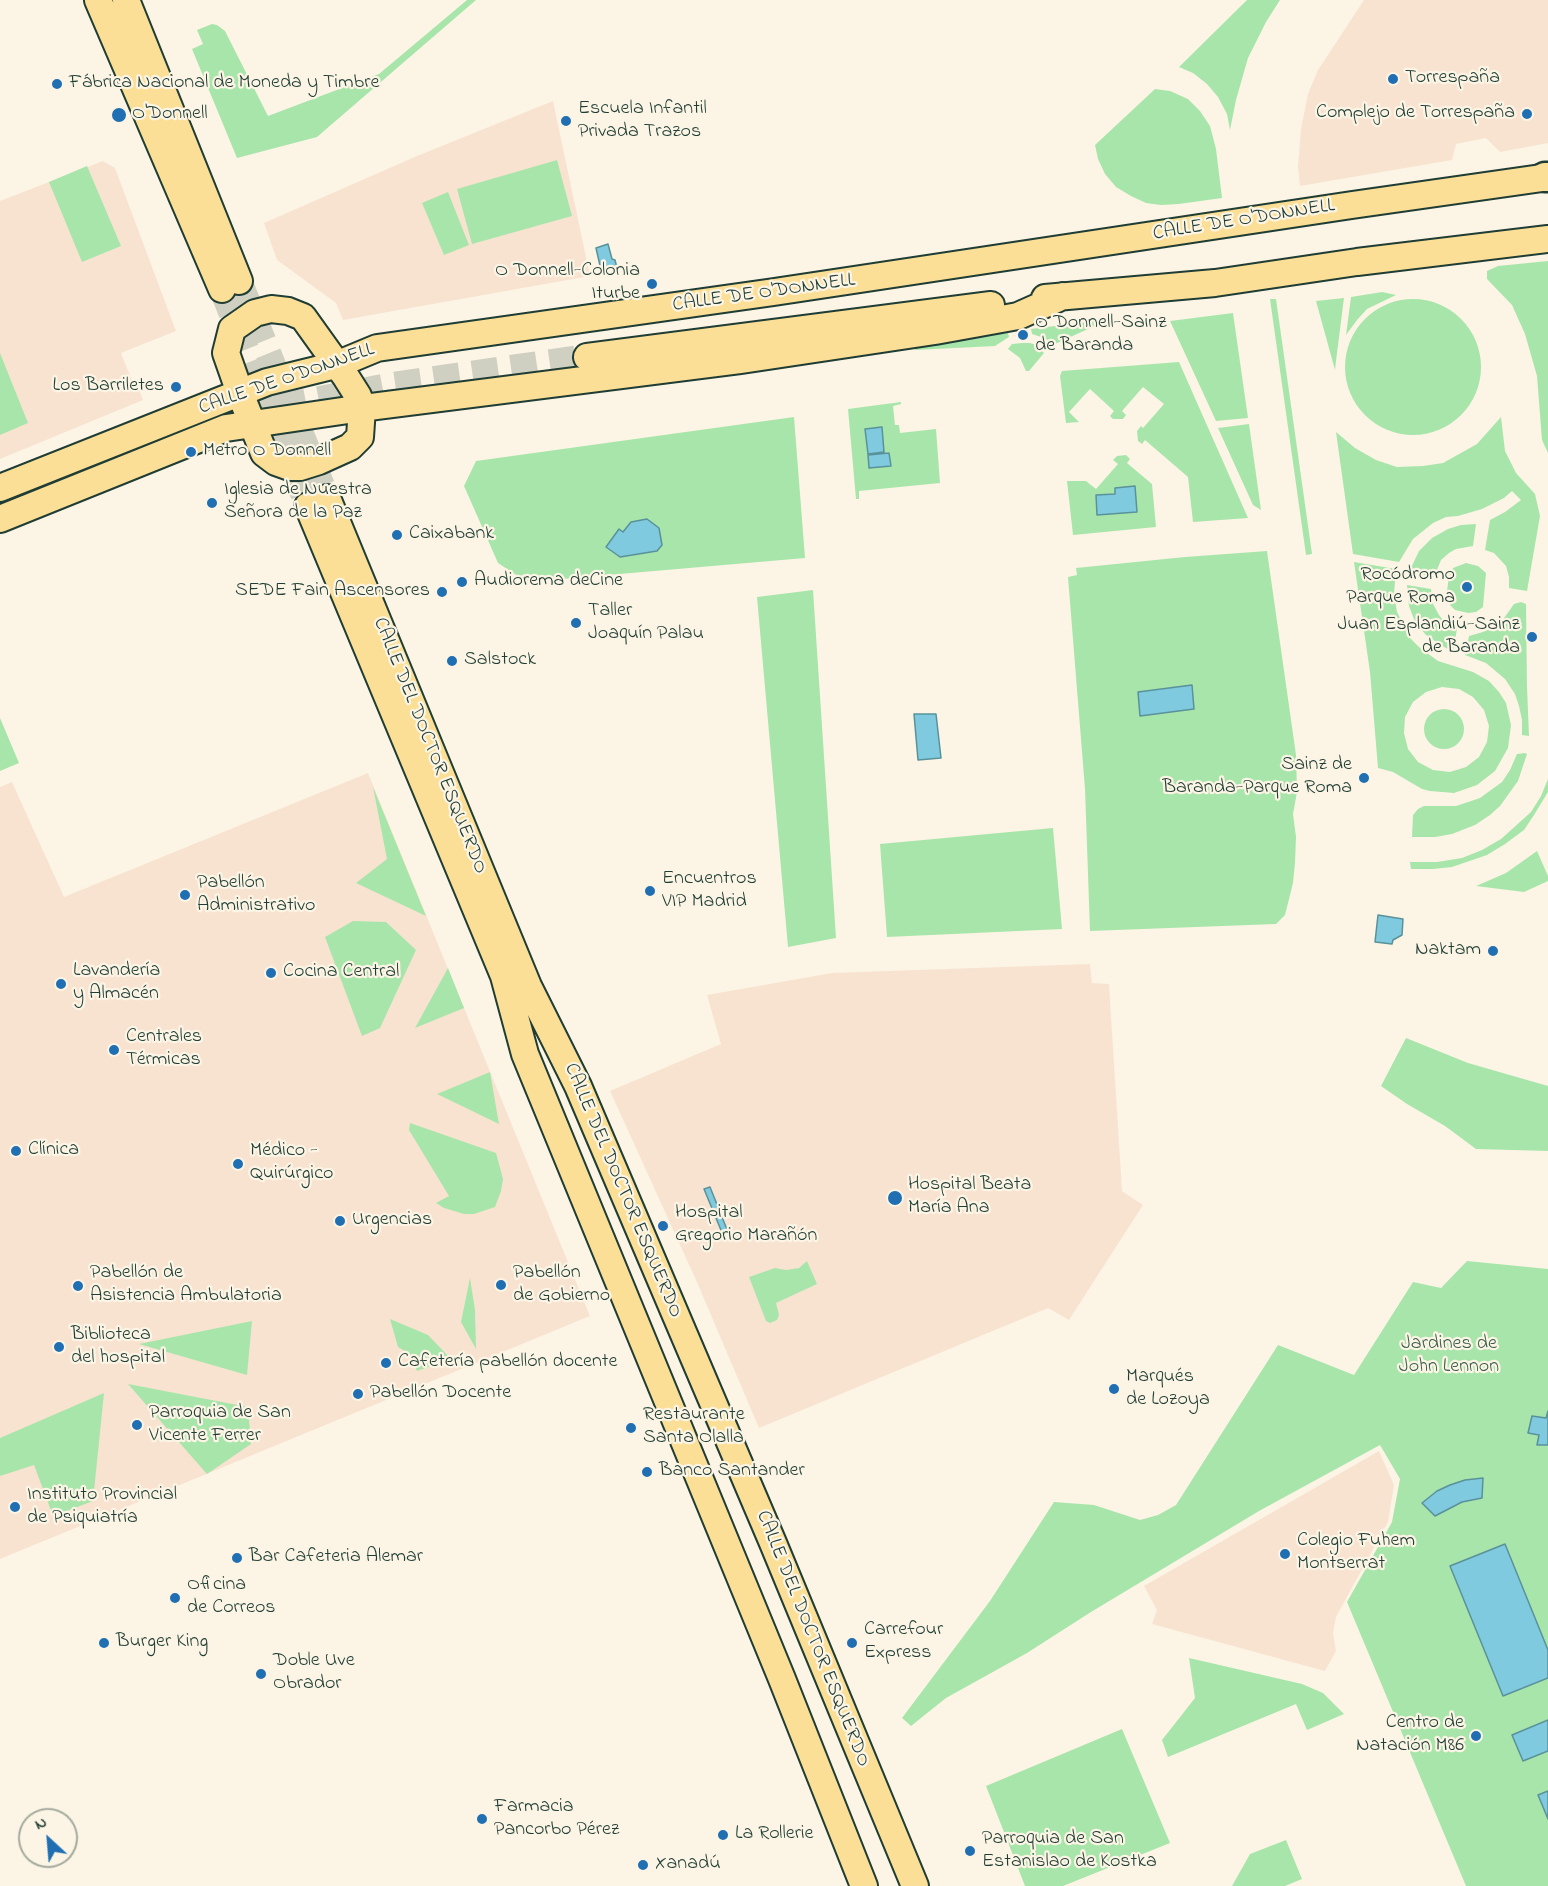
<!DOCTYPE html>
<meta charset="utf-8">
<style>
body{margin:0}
#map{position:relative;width:1548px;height:1886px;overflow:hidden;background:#fcf5e5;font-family:"Indie Flower",sans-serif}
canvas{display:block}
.north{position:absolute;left:18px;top:1808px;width:60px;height:60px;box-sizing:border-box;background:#fcf5e5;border:2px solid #a4ab9e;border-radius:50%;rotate:334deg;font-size:16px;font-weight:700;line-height:24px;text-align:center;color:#1f3d34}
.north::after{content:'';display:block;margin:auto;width:21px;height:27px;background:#1f6fb2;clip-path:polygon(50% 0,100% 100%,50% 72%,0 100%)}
</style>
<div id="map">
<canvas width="1548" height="1886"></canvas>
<div class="north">N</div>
</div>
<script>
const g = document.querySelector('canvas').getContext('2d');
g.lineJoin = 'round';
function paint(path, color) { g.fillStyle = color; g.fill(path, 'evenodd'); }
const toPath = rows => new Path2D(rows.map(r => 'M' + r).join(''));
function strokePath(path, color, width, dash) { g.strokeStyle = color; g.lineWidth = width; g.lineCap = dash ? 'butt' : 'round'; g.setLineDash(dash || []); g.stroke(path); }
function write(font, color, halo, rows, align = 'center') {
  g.font = font + ' "Indie Flower",sans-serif'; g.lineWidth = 4.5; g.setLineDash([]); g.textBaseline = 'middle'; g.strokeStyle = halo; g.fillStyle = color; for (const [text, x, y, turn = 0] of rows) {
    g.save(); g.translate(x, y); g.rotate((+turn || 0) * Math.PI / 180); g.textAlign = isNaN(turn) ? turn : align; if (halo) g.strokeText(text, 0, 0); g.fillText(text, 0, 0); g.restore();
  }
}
const built = toPath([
 [1364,0,1548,0,1548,143,1500,152,1486,138,1456,144,1452,160,1300,186,1298,167,1301,129,1308,94,1318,70],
 [553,101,590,276,343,320,336,303,277,260,264,223,417,156],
 [103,161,115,168,176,331,121,353,136,391,139,390,143,400,0,459,0,201],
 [368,773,590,1316,0,1559,0,787,12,782,64,897],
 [1090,964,1092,983,1109,984,1122,1191,1143,1205,1069,1320,1048,1308,759,1428,696,1280,610,1091,721,1044,707,995,832,973],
 [1379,1451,1394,1485,1388,1522,1336,1617,1333,1633,1336,1651,1325,1671,1152,1624,1157,1610,1144,1586]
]);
const green = toPath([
 [467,0,476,0,317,137,237,158,192,49,203,44,197,30,212,24,217,25,225,31,268,116,379,74],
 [1247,0,1280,0,1266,22,1248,58,1236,100,1230,130,1227,114,1218,97,1207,84,1193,73,1179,67],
 [1155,89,1170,91,1188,99,1200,111,1210,126,1216,149,1222,198,1179,204,1161,205,1146,203,1131,196,1116,187,1105,174,1098,159,1095,145],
 [557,160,572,216,472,244,457,189],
 [87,166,121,246,82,262,49,182],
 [448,192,469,245,444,255,422,203],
 [1548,261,1548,453,1542,440,1537,376,1525,334,1512,305,1487,279,1487,271,1498,266],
 [1382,292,1396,295,1367,309,1357,320,1346,335,1351,297],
 [1344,298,1336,361,1335,370,1316,301],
 '1345 367a68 68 0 1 1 136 0a68 68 0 1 1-136 0Z',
 [1270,299,1276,299,1312,554,1306,555],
 [1233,313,1248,418,1216,421,1170,321],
 [1094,321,1098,322,1099,324,1055,344,1044,338,1032,334,1031,329],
 [1008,333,1009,337,995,346,915,350,914,345],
 [1022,343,1030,343,1036,345,1044,353,1029,371,1026,371,1020,358,1008,349,1012,344],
 [0,353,28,423,0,435],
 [1179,362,1248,518,1193,522,1188,477,1145,440,1142,444,1138,441,1137,431,1141,426,1143,428,1164,404,1143,387,1122,411,1126,415,1123,419,1113,419,1110,416,1114,411,1090,389,1069,412,1079,422,1066,423,1060,376,1062,371],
 [901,402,901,404,893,406,895,425,899,425,900,433,936,429,940,483,859,491,859,499,856,499,848,409],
 [794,417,805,558,527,582,498,563,464,486,476,461],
 [1501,417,1505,451,1516,473,1535,494,1540,516,1527,591,1509,588,1509,577,1506,566,1494,553,1485,550,1490,520,1505,512,1521,500,1512,491,1504,498,1482,509,1458,516,1446,517,1433,523,1413,539,1399,562,1353,554,1336,432,1355,448,1376,460,1397,467,1423,466,1443,463,1477,444],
 [1249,424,1261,510,1253,505,1218,428],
 [1126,455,1130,459,1127,463,1152,484,1156,527,1073,535,1067,481,1086,481,1096,489,1118,464,1113,460,1117,456],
 [1476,524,1473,546,1456,549,1449,553,1441,560,1434,577,1409,572,1419,551,1432,538,1448,529,1461,525],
 [1267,551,1296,755,1297,792,1293,814,1296,837,1295,863,1293,883,1285,915,1276,924,1090,931,1085,789,1068,577,1077,575,1076,568,1185,557],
 [1354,562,1396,569,1394,594,1397,612,1410,638,1419,647,1438,661,1473,672,1489,681,1499,692,1506,703,1511,725,1508,748,1495,771,1477,785,1454,793,1430,791,1422,789,1393,772,1378,768,1370,672],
 [1442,687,1459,689,1473,697,1484,710,1489,726,1487,742,1479,757,1466,767,1450,772,1433,770,1418,762,1408,749,1404,733,1405,717,1413,702,1426,692],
 [1466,563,1478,566,1486,573,1483,607,1476,612,1468,613,1455,610,1450,605,1447,591,1449,576,1453,568],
 [1407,585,1431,589,1433,604,1439,615,1446,624,1457,629,1453,651,1444,647,1426,635,1415,622,1409,606],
 [813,590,836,938,788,947,757,597],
 [1521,602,1526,604,1527,687,1529,736,1522,735,1522,720,1519,706,1515,694,1505,679,1486,663,1465,655,1469,636,1483,632,1494,627,1502,621,1514,604],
 '1424 729a20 20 0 1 1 40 0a20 20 0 1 1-40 0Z',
 [0,718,19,763,0,771],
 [1525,753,1527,754,1518,781,1500,806,1490,815,1475,825,1452,834,1435,837,1412,837,1413,815,1418,809,1424,806,1456,806,1480,798,1502,782,1510,770,1517,754],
 [1548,779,1548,792,1534,815,1524,830,1505,844,1487,855,1452,867,1433,869,1411,869,1410,862,1437,862,1462,858,1482,850,1501,839,1531,812,1541,796],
 [373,787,426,916,356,883,387,859],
 [1053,828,1062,929,887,937,880,844],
 [1537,851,1548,876,1548,881,1524,892,1476,886,1506,873],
 [353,921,386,922,416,950,380,1028,362,1036,325,937],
 [448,968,464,1008,415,1028],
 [1406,1038,1468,1063,1548,1086,1548,1151,1476,1149,1445,1126,1407,1104,1381,1086],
 [490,1072,499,1124,437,1094],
 [410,1123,496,1153,503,1179,501,1191,495,1207,474,1214,464,1214,444,1208,436,1203,449,1196,409,1130],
 [807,1261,817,1284,776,1303,779,1315,777,1320,770,1323,766,1321,749,1277,775,1268,786,1270,799,1268],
 [1467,1261,1548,1269,1548,1886,1466,1886,1347,1602,1392,1522,1400,1479,1380,1445,1259,1511,1091,1612,1027,1653,946,1698,911,1726,902,1718,990,1601,1054,1502,1094,1505,1140,1520,1158,1515,1176,1505,1278,1345,1354,1375,1413,1282,1441,1288],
 [470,1278,475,1310,476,1349,461,1322],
 [390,1319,428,1335,451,1359,417,1371,410,1354,398,1347],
 [252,1321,247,1375,139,1344],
 [128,1384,248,1407,251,1444,207,1474],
 [104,1393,93,1501,53,1516,34,1465,0,1476,0,1438],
 [1189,1658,1302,1684,1323,1693,1344,1714,1307,1730,1296,1704,1168,1757,1162,1740,1195,1698],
 [1122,1729,1170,1843,1063,1886,1025,1886,986,1786],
 [1286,1840,1302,1879,1285,1886,1232,1886,1250,1854]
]);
const water = toPath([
 [608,244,612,259,615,260,617,268,601,270,596,248,608,244],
 [882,427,884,452,868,454,865,429,882,427],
 [889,453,891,466,869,468,868,455,889,453],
 [1135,486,1137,512,1097,515,1096,495,1115,494,1115,488,1135,486],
 [647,519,659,528,662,545,657,551,620,557,606,547,619,529,623,532,631,522,647,519],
 [1192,685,1194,709,1140,716,1138,692,1192,685],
 [914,714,936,714,941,758,918,760,914,714],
 [1378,915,1403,919,1402,935,1393,940,1392,944,1375,942,1378,915],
 [710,1187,728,1232,723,1235,704,1189,710,1187],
 [1548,1411,1548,1445,1537,1445,1539,1435,1528,1433,1532,1416,1546,1418,1548,1411],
 [1483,1478,1482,1498,1462,1502,1435,1516,1422,1503,1437,1491,1450,1485,1465,1480,1483,1478],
 [1505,1544,1548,1650,1548,1678,1503,1696,1450,1566,1505,1544],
 [1548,1720,1548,1751,1523,1761,1512,1735,1548,1720],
 [1548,1791,1548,1819,1538,1795,1548,1791]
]);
const primaryTunnel = toPath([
 [239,281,327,498],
 [222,289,308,506],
 [242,414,393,385,587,357]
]);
const primary = toPath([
 [98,0,222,289],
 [126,0,239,281],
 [1045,298,1215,283,1357,262,1548,239],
 [271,309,288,311,303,317,346,377,358,396,362,408,360,437,350,447,319,461,300,467,290,467,276,462,264,453,240,393,226,353,232,329,255,313,271,309],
 [587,357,991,305],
 [0,488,267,382,336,365,377,348,774,292,1352,205,1548,177],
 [327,498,528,986,578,1086,773,1543,915,1886],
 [308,506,504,976,525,1054,782,1679,864,1886],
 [0,519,226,428,362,408,740,360,935,331,1018,316,1063,296]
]);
const highway = toPath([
 [1545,177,1548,177]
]);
const markers = [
 [1393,79,6,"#1f6fb2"],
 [57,84,6,"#1f6fb2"],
 [1527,114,6,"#1f6fb2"],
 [119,115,8,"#1f6fb2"],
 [566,121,6,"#1f6fb2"],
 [652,284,6,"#1f6fb2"],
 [1023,335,6,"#1f6fb2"],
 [176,387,6,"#1f6fb2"],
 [191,452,6,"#1f6fb2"],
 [212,503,6,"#1f6fb2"],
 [397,535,6,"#1f6fb2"],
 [462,582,6,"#1f6fb2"],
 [1467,587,6,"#1f6fb2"],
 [442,592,6,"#1f6fb2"],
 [576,623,6,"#1f6fb2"],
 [1532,637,6,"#1f6fb2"],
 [452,661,6,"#1f6fb2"],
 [1364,778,6,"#1f6fb2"],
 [650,891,6,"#1f6fb2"],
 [185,895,6,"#1f6fb2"],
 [1493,951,6,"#1f6fb2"],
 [271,973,6,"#1f6fb2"],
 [61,984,6,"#1f6fb2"],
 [114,1050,6,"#1f6fb2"],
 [16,1151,6,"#1f6fb2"],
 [238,1164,6,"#1f6fb2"],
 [895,1198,8,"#1f6fb2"],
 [340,1221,6,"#1f6fb2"],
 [663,1226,6,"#1f6fb2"],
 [501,1285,6,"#1f6fb2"],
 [78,1286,6,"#1f6fb2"],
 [59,1347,6,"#1f6fb2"],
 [386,1363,6,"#1f6fb2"],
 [1114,1389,6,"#1f6fb2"],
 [358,1394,6,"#1f6fb2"],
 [137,1425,6,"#1f6fb2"],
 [631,1428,6,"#1f6fb2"],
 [647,1472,6,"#1f6fb2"],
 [15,1507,6,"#1f6fb2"],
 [1285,1554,6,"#1f6fb2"],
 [237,1558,6,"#1f6fb2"],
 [175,1598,6,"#1f6fb2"],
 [104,1643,6,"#1f6fb2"],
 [852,1643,6,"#1f6fb2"],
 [261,1674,6,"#1f6fb2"],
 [1476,1736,6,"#1f6fb2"],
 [482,1819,6,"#1f6fb2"],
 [723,1835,6,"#1f6fb2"],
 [970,1851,6,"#1f6fb2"],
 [643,1865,6,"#1f6fb2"]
];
const poiNames = [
 ["Torrespaña",1405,79],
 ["Fábrica Nacional de Moneda y Timbre",69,84],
 ["Escuela Infantil",578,110],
 ["Privada Trazos",578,133],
 ["Complejo de Torrespaña",1515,114,"right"],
 ["O'Donnell",132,115],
 ["O Donnell-Colonia",640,272,"right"],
 ["Iturbe",640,295,"right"],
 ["O Donnell-Sainz",1035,324],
 ["de Baranda",1035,347],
 ["Los Barriletes",164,387,"right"],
 ["Metro O Donnell",203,452],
 ["Iglesia de Nuestra",224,491],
 ["Señora de la Paz",224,514],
 ["Caixabank",409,535],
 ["Rocódromo",1455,576,"right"],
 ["Parque Roma",1455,599,"right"],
 ["Audiorema deCine",474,582],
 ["SEDE Fain Ascensores",430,592,"right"],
 ["Taller",588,612],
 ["Joaquín Palau",588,635],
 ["Juan Esplandiú-Sainz",1520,626,"right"],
 ["de Baranda",1520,649,"right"],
 ["Salstock",464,661],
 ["Sainz de",1352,766,"right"],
 ["Baranda-Parque Roma",1352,789,"right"],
 ["Encuentros",662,880],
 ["VIP Madrid",662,903],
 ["Pabellón",197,884],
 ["Administrativo",197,907],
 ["Naktam",1481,951,"right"],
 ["Lavandería",73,972],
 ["y Almacén",73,995],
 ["Cocina Central",283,973],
 ["Centrales",126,1038],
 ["Térmicas",126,1061],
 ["Clínica",28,1151],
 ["Médico -",250,1152],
 ["Quirúrgico",250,1175],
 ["Hospital Beata",908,1186],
 ["María Ana",908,1209],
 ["Hospital",675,1214],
 ["Gregorio Marañón",675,1237],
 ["Urgencias",352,1221],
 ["Pabellón de",90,1274],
 ["Asistencia Ambulatoria",90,1297],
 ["Pabellón",513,1274],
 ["de Gobierno",513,1297],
 ["Biblioteca",71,1336],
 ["del hospital",71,1359],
 ["Cafetería pabellón docente",398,1363],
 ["Marqués",1126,1378],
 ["de Lozoya",1126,1401],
 ["Pabellón Docente",370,1394],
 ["Parroquia de San",149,1414],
 ["Vicente Ferrer",149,1437],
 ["Restaurante",643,1416],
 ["Santa Olalla",643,1439],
 ["Banco Santander",659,1472],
 ["Instituto Provincial",27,1496],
 ["de Psiquiatría",27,1519],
 ["Colegio Fuhem",1297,1542],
 ["Montserrat",1297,1565],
 ["Bar Cafeteria Alemar",249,1558],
 ["Oficina",187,1586],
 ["de Correos",187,1609],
 ["Carrefour",864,1631],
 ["Express",864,1654],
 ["Burger King",116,1643],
 ["Doble Uve",273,1662],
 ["Obrador",273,1685],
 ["Centro de",1464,1724,"right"],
 ["Natación M86",1464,1747,"right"],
 ["Farmacia",494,1808],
 ["Pancorbo Pérez",494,1831],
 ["La Rollerie",735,1835],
 ["Parroquia de San",982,1840],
 ["Estanislao de Kostka",982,1863],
 ["Xanadú",655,1865]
];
const streetNames = [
 ["CALLE DE O'DONNELL",1244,221,-9],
 ["CALLE DE O'DONNELL",764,294,-8],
 ["CALLE DE O'DONNELL",287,380,-19],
 ["CALLE DEL DOCTOR ESQUERDO",429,746,68],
 ["CALLE DEL DOCTOR ESQUERDO",622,1191,67],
 ["CALLE DEL DOCTOR ESQUERDO",812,1639,68]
];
const parkNames = [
 ["Jardines de",1449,1345],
 ["John Lennon",1449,1368]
];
paint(built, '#f8e3d1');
paint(green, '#a8e5ab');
paint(water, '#7fcade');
strokePath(water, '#59929a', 1.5);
strokePath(primaryTunnel, '#d0d0c2', 26, [26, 13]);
strokePath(primary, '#1f3d34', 30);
strokePath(highway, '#1f3d34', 33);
strokePath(primary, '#fbdf96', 26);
strokePath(highway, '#fbdf96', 28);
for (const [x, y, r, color] of markers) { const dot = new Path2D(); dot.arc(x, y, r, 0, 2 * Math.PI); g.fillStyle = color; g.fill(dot); strokePath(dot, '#fcf5e5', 2); }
write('20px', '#1f3d34', '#fcf5e5', poiNames, 'left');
write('20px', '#1f3d34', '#fcf5e5', streetNames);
write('20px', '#3a5f4c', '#fcf5e5', parkNames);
</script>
